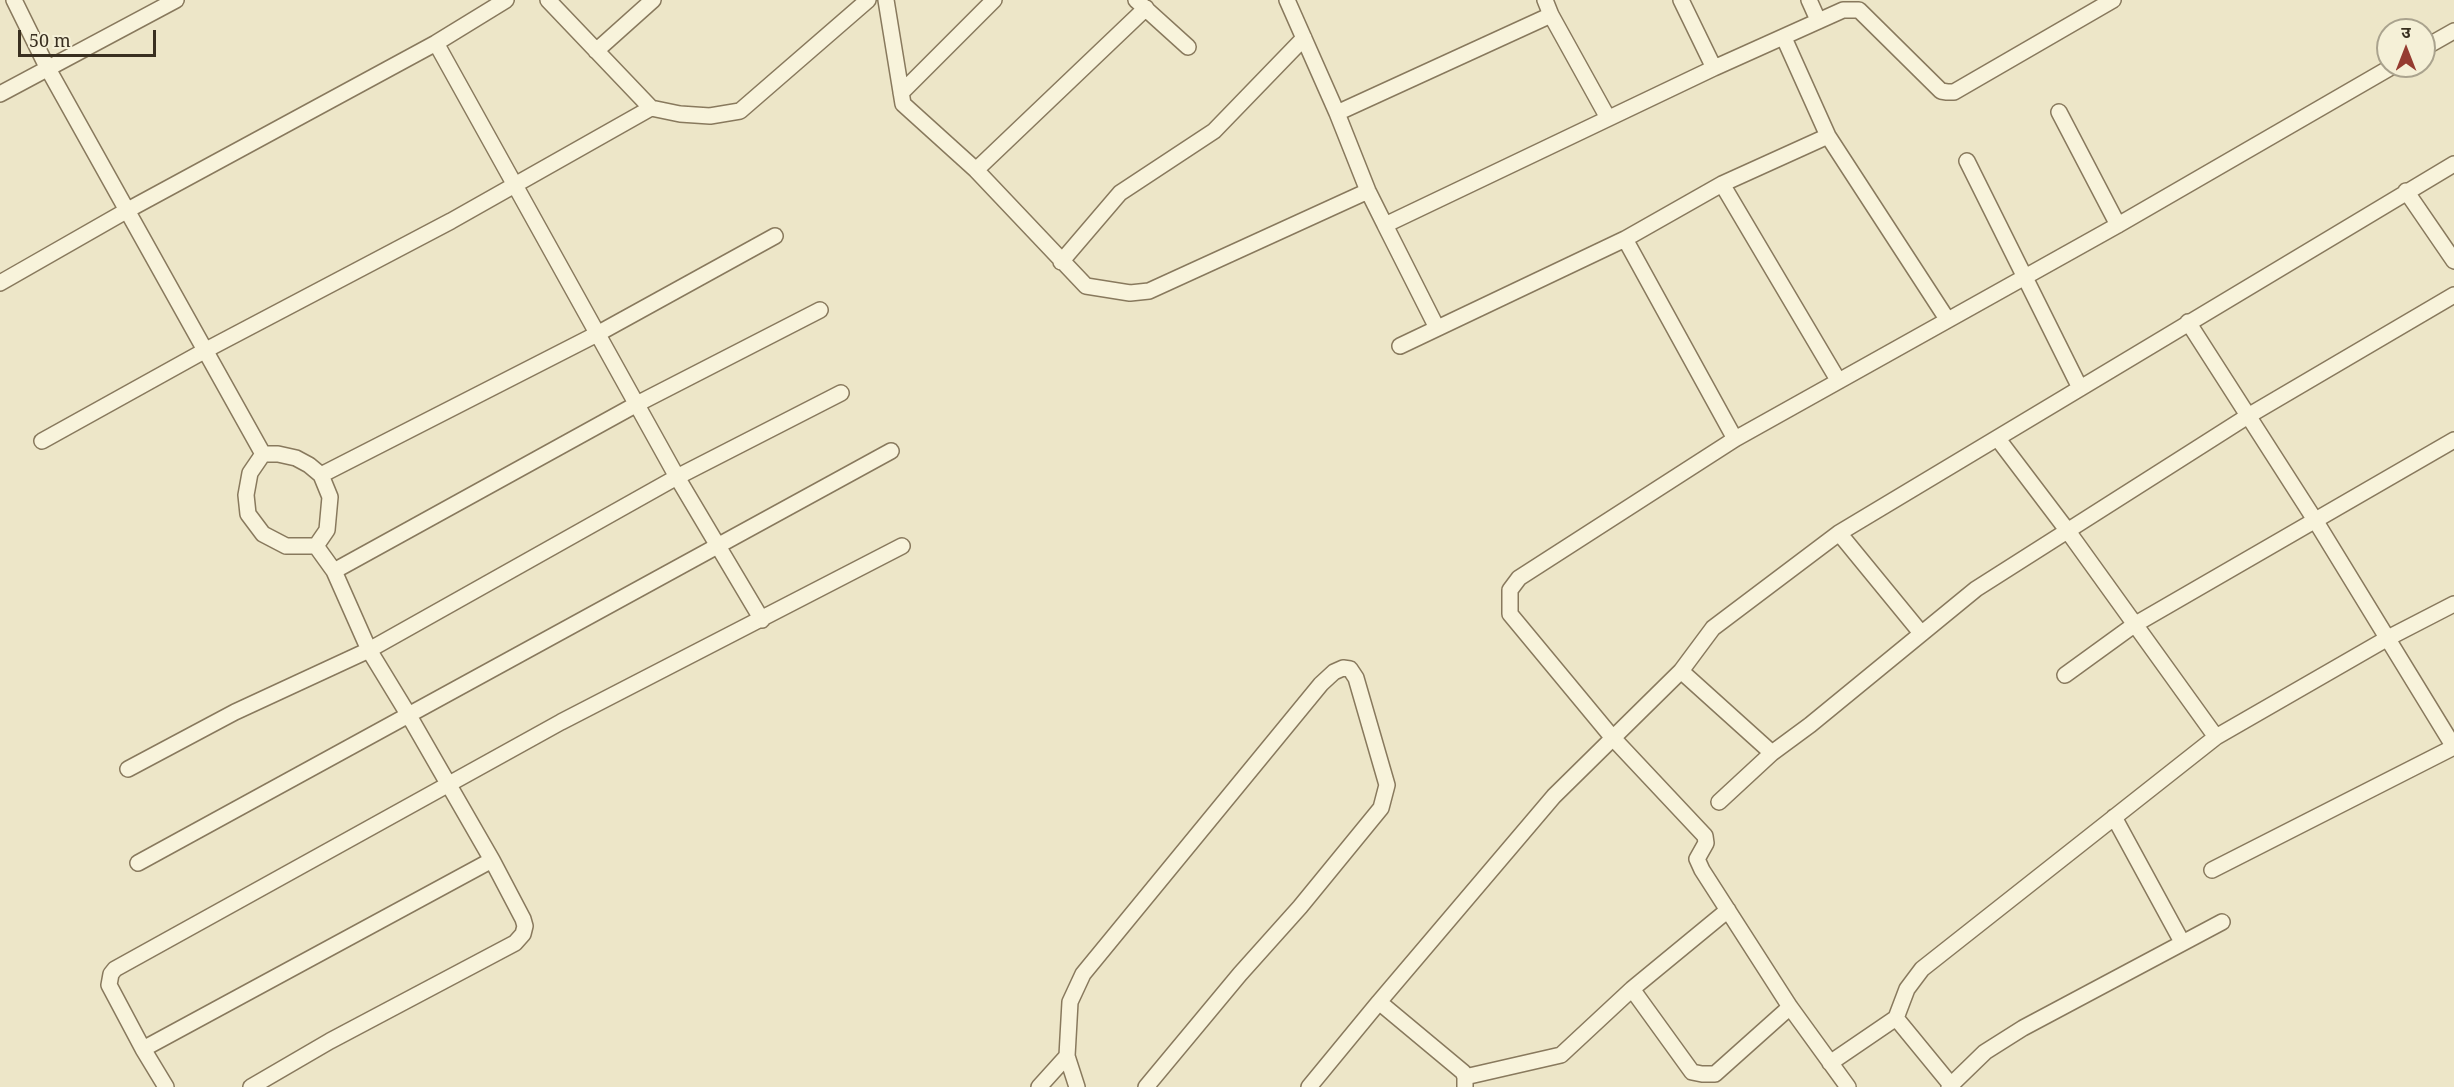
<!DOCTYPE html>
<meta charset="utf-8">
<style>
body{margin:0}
#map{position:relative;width:2454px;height:1087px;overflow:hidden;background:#ede6c8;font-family:"Noto Serif","Noto Sans Devanagari",serif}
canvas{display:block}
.north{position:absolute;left:2376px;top:18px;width:60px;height:60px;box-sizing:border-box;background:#f5f0d7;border:2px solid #aaa38e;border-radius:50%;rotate:0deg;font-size:16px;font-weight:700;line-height:24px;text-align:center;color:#392f20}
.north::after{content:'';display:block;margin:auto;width:21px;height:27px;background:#953b30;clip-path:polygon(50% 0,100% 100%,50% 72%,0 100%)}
.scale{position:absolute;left:18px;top:30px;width:138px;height:27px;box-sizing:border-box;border:3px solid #392f20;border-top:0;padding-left:8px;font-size:18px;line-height:21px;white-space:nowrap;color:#392f20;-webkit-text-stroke:4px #f5f0d7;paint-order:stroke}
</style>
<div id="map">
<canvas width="2454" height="1087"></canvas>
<div class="north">उ</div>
<div class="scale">50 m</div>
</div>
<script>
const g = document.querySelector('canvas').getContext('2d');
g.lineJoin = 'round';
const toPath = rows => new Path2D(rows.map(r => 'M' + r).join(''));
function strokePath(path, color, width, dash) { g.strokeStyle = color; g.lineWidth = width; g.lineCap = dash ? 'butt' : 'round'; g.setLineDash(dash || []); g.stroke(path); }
const minor = toPath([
 [14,0,47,67,263,454],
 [548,0,651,108,680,114,710,116,740,111,868,0],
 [886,0,903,104,976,170,1086,286,1130,293,1149,291,1368,191],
 [1136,0,1188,47],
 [1287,0,1337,113,1368,191,1385,225,1714,68,1843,10,1859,10,1941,91,1947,92,1954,92,2113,0],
 [1545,0,1551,15,1608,118],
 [1681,0,1714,68],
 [1809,0,1818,20],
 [1784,38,1828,136,1947,319],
 [436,43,677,477,762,620],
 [2424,48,2454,31],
 [596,51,653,0],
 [901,93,994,0],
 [0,94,176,0],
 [2059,112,2118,225],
 [1337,113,1551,15],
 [1967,161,2080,388],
 [976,170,1146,8],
 [1722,184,1838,380],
 [2406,191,2454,261],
 [1385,225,1437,328],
 [1625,239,1735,439],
 [1061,262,1120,193,1214,131,1304,38],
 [0,283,126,211,436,43,506,0],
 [2188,322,2315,520,2454,747],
 [1400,346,1625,239,1722,184,1828,136],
 [1998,439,2067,530,2216,737],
 [42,441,206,350,451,221,651,108],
 [263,454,278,454,296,458,309,465,321,475,330,497,327,530,316,546,286,546,263,534,248,514,246,495,250,473,263,454],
 [321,475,599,333,775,236],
 [1839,533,1921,633],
 [334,571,637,404,820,310],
 [1681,671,1772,753],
 [2065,675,2134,625,2454,440],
 [128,769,235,712,369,650,677,477,841,393],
 [1719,802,1772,753,1810,725,1976,589,2248,416,2454,295],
 [2114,817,2182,942],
 [138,863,891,451],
 [2212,870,2454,747],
 [1632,989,1692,1072,1702,1074,1715,1074,1790,1007],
 [1379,1002,1554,796,1681,671,1713,628,1839,533,2454,164],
 [1896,1018,1951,1085],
 [143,1049,492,860],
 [1067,1056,1070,1002,1083,974,1321,684,1334,672,1343,668,1350,669,1356,678,1387,785,1381,808,1300,907,1240,974,1146,1087],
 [1830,1063,1896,1018,1907,989,1922,969,2216,737,2388,638,2454,604],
 [1465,1077,1561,1055,1632,989,1728,910],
 [166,1087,143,1049,109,985,111,974,115,969,561,722,902,546],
 [251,1087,330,1041,515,943,523,934,525,926,523,919,492,860,408,714,369,650,334,571,316,546],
 [1039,1087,1067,1056,1077,1087],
 [1309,1087,1379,1002,1463,1072,1465,1077,1465,1086],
 [1848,1087,1790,1007,1702,870,1697,859,1706,843,1705,836,1612,737,1510,614,1510,590,1519,578,1735,439,2118,225,2393,66],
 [1949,1087,1985,1052,2023,1028,2222,922]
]);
strokePath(minor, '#88795d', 18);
strokePath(minor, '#f8f3db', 15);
</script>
